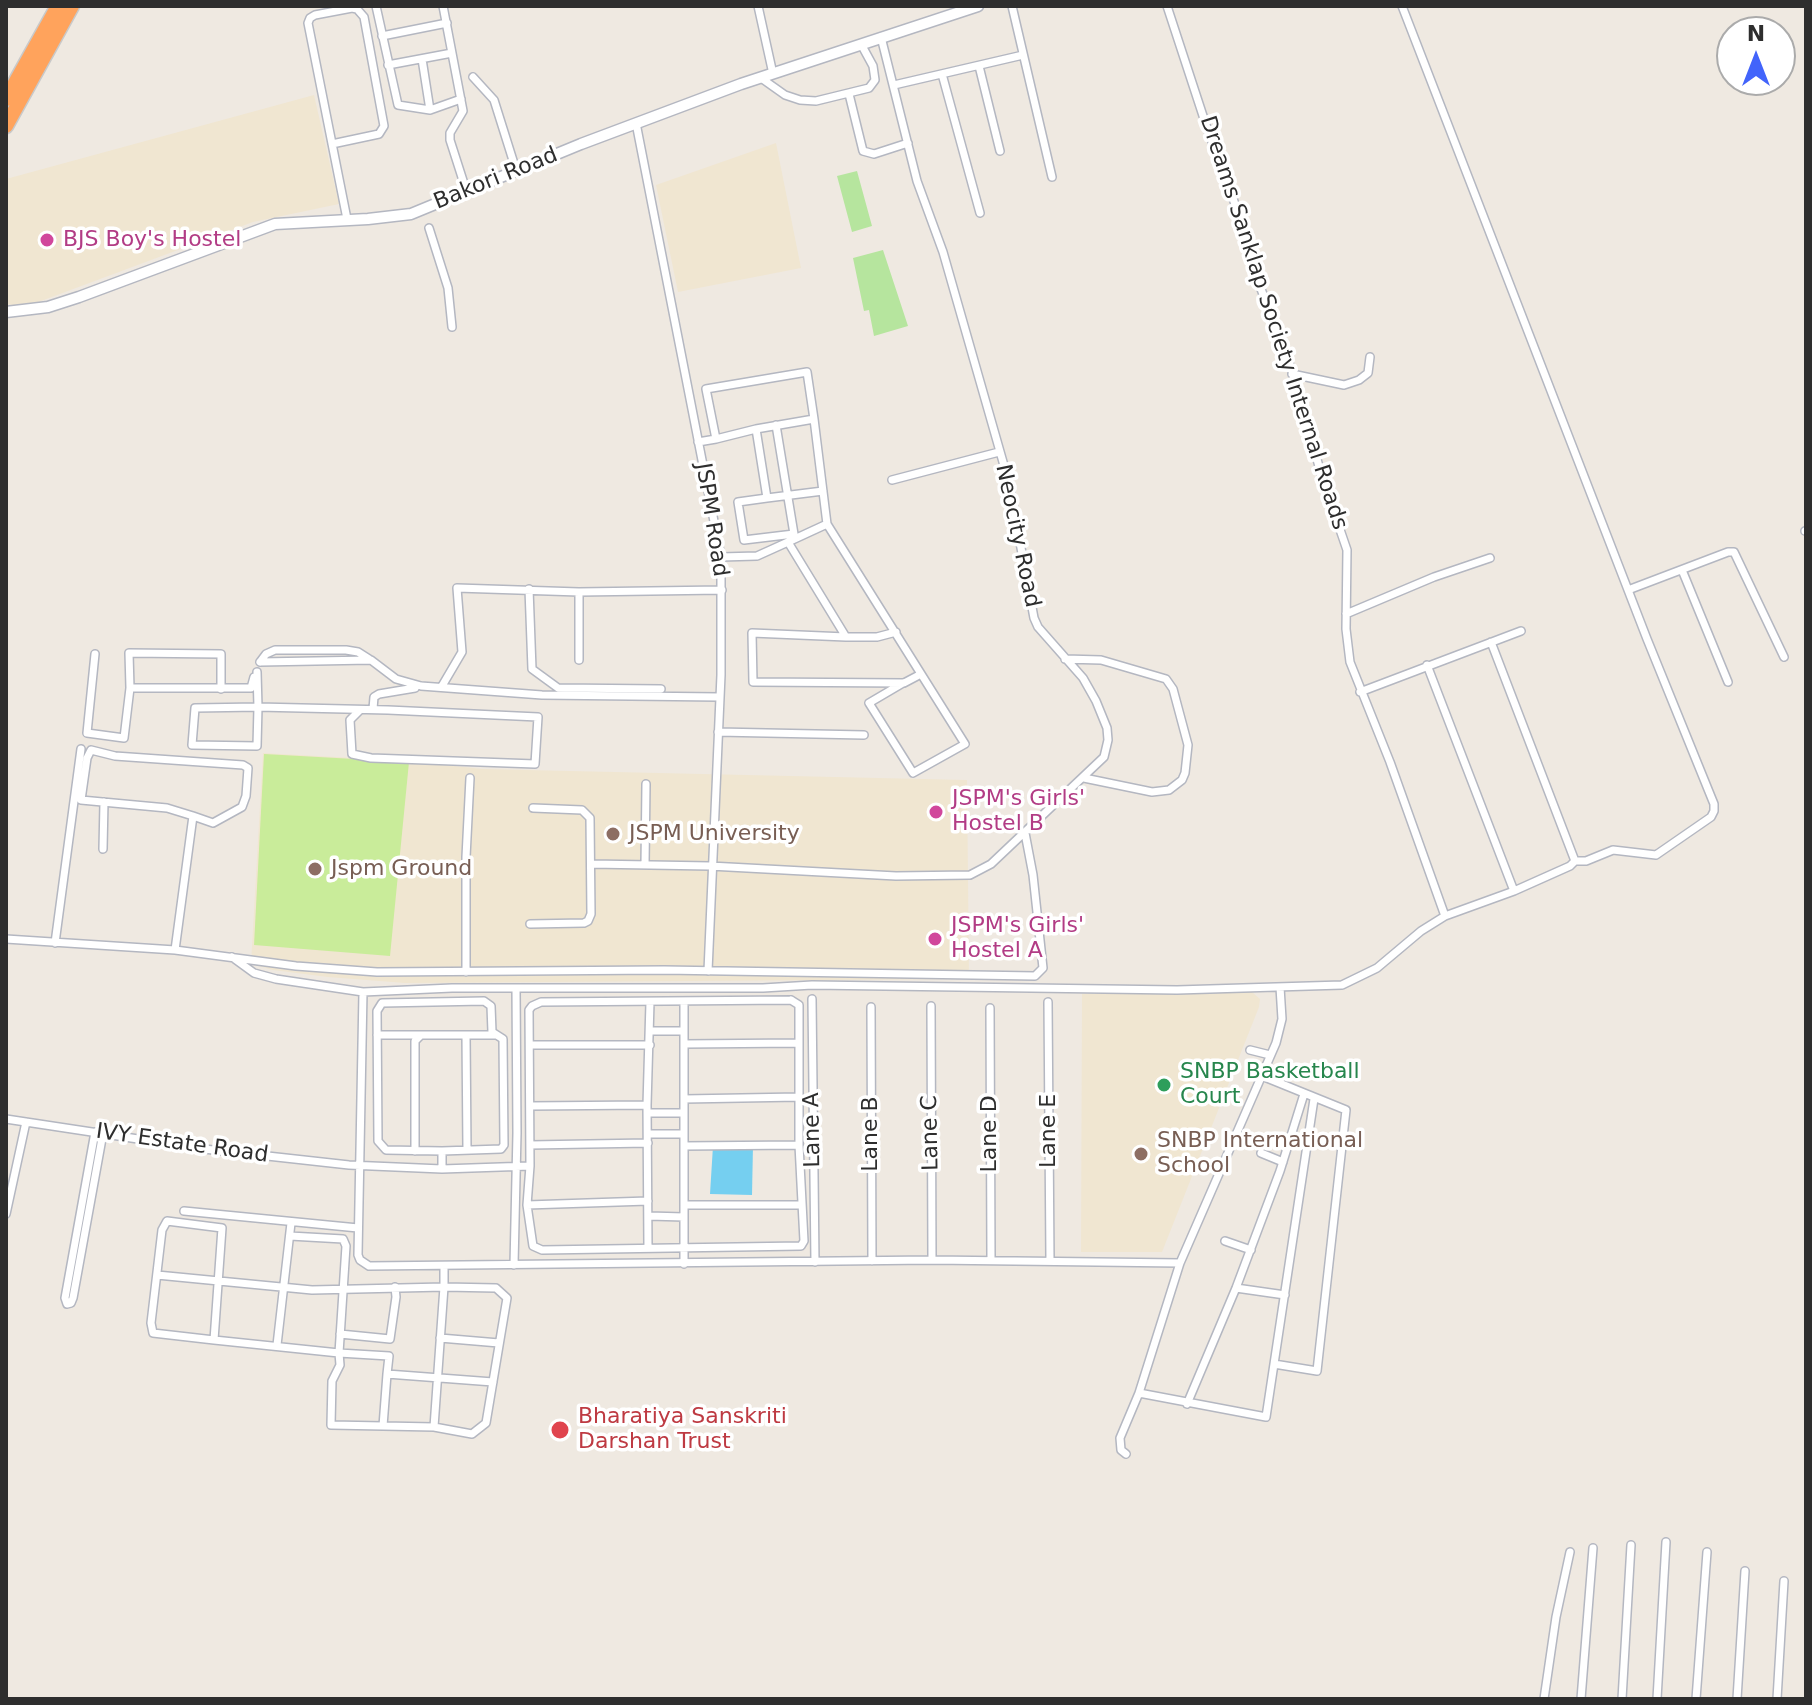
<!DOCTYPE html>
<style>
body{margin:0}
#map{position:relative;width:1812px;height:1705px;overflow:hidden;background:#efe9e1;font-family:"DejaVu Sans",sans-serif}
canvas{display:block}
.frame{position:absolute;inset:0;border:8px solid #2e2e2e;pointer-events:none}
.north{position:absolute;left:1716px;top:16px;width:80px;height:80px;box-sizing:border-box;background:#fff;border:2px solid #ababab;border-radius:50%;rotate:0deg;font-size:22px;font-weight:700;line-height:32px;text-align:center;color:#2e2e2e}
.north::after{content:'';display:block;margin:auto;width:28px;height:36px;background:#4264fb;clip-path:polygon(50% 0,100% 100%,50% 72%,0 100%)}
</style>
<div id="map">
<canvas width="1812" height="1705"></canvas>
<div class="frame"></div>
<div class="north">N</div>
</div>
<script>
const g = document.querySelector('canvas').getContext('2d');
g.lineJoin = 'round';
function paint(path, color) { g.fillStyle = color; g.fill(path, 'evenodd'); }
const toPath = rows => new Path2D(rows.map(r => 'M' + r).join(''));
function strokePath(path, color, width, dash) { g.strokeStyle = color; g.lineWidth = width; g.lineCap = dash ? 'butt' : 'round'; g.setLineDash(dash || []); g.stroke(path); }
function write(font, color, halo, rows, align = 'center') {
  g.font = font + ' "DejaVu Sans",sans-serif'; g.lineWidth = 7; g.setLineDash([]); g.textBaseline = 'middle'; g.strokeStyle = halo; g.fillStyle = color; for (const [text, x, y, turn = 0] of rows) {
    g.save(); g.translate(x, y); g.rotate((+turn || 0) * Math.PI / 180); g.textAlign = isNaN(turn) ? turn : align; if (halo) g.strokeText(text, 0, 0); g.fillText(text, 0, 0); g.restore();
  }
}
const education = toPath([
 [314,95,339,204,253,222,25,307,6,304,6,179],
 [776,143,801,268,678,292,656,185],
 [263,753,410,761,482,769,967,780,969,979,405,983,328,977,273,970,251,964],
 [1252,992,1260,999,1259,1007,1162,1252,1081,1252,1082,994]
]);
const green = toPath([
 [857,171,872,226,852,232,837,176],
 [883,250,908,326,874,336,869,310,864,311,853,258]
]);
const pitch = toPath([
 [264,754,409,762,390,956,254,945]
]);
const water = toPath([
 [753,1145,752,1195,710,1194,713,1146]
]);
const street = toPath([
 [376,6,398,105,430,110,461,99],
 [443,6,463,111,450,133,450,140,467,193],
 [758,6,773,74],
 [1012,6,1052,177],
 [1167,6,1206,125,1250,245,1261,289,1292,371,1322,477,1347,550,1346,629,1350,662,1390,762,1445,916],
 [1402,6,1647,639,1714,804,1714,811,1711,817,1656,855,1613,850,1586,861,1575,861],
 [382,36,447,23],
 [422,59,430,110],
 [388,65,452,53],
 [979,66,1000,151],
 [942,74,980,213],
 [473,77,494,100,516,170],
 [761,78,785,95,800,100,816,101,869,88,875,80,873,66,861,44],
 [894,85,1023,55],
 [849,94,863,151,874,154,908,143],
 [636,123,721,557,721,675,708,971],
 [332,144,379,134,384,126,364,17,357,9,352,8,315,15,310,18,308,23,347,219],
 [429,228,448,288,452,327],
 [1292,374,1344,385,1359,380,1368,373,1370,357],
 [814,419,827,524],
 [756,429,767,498,823,491],
 [698,442,716,439,756,429,814,419,807,372,706,389,716,439],
 [892,480,999,452],
 [767,498,738,502,744,540,794,534,776,425],
 [1805,531,1806,531],
 [788,542,827,524,965,744,913,773,869,703,903,683],
 [721,557,757,556,788,542,846,637,752,633,753,682,904,683,921,674],
 [1682,570,1728,682],
 [529,589,532,669,558,688,661,689],
 [1628,590,1728,552,1734,552,1784,657],
 [579,592,579,660],
 [1346,614,1434,577,1490,558],
 [846,637,877,637,896,632],
 [95,654,87,733,124,738,130,688,251,688,254,677],
 [1065,659,1101,660,1166,679,1173,689,1188,745,1185,773,1182,780,1169,790,1152,792,1084,778],
 [260,662,371,660,396,679,421,686,542,695,719,697],
 [260,662,266,654,275,650,346,650,358,652,369,659],
 [1427,665,1514,891],
 [257,672,258,707,195,708,192,745,257,746,258,707,388,710,538,717,535,764,371,758,352,754,350,720,360,710],
 [442,686,462,652,457,588,579,592,722,590],
 [130,688,129,653,221,654,221,689],
 [1360,692,1521,631],
 [373,709,374,697,379,694,415,688],
 [718,732,864,735],
 [103,849,104,802],
 [591,864,710,866,896,876,970,875,991,864,1104,757,1108,740,1107,728,1096,701,1083,678,1038,627,1034,618,1009,483,943,252,917,181,881,37],
 [645,865,646,784],
 [530,924,584,923,588,921,591,914,590,818,582,810,533,808],
 [6,939,175,950,296,966,377,972,664,970,1035,976,1043,968,1033,875,1025,833],
 [55,943,81,749],
 [175,950,193,816,213,823,242,807,246,796,248,768,243,765,115,756,91,750,87,758,81,800,167,808,193,816],
 [232,957,254,973,276,979,363,992,452,988,763,988,812,985,1177,990,1342,985,1377,968,1421,931,1445,916,1514,891,1570,866,1575,861,1491,642],
 [466,972,466,857,470,778],
 [363,992,358,1255,360,1260,369,1266,932,1260,1180,1263],
 [812,999,815,1262],
 [791,1000,799,1005,799,1145,804,1241,801,1246,542,1250,533,1246,527,1205,530,1166,529,1010,532,1006,541,1002,791,1000],
 [1048,1002,1050,1261],
 [931,1006,932,1260],
 [871,1007,872,1261],
 [990,1008,991,1260],
 [650,1031,684,1031],
 [377,1035,421,1035],
 [466,1035,467,1150],
 [684,1044,799,1043],
 [530,1045,650,1045],
 [1250,1050,1270,1055],
 [1262,1076,1346,1110,1317,1371,1274,1364],
 [684,1099,799,1097],
 [647,1105,648,1248],
 [530,1106,647,1105,650,1002],
 [647,1113,684,1113],
 [6,1119,204,1149,349,1165,442,1169,530,1166],
 [95,1132,65,1298,67,1304,71,1303,73,1298,103,1133],
 [648,1134,684,1134],
 [530,1145,648,1143],
 [684,1146,799,1145],
 [415,1151,415,1041,421,1035,494,1035],
 [1261,1153,1283,1162],
 [442,1169,442,1151,386,1150,378,1141,377,1011,382,1003,484,1001,491,1006,492,1032,503,1039,504,1145,501,1149,442,1151],
 [527,1205,648,1201],
 [684,1205,802,1205],
 [184,1211,358,1228],
 [6,1214,26,1122],
 [649,1216,684,1217],
 [1225,1241,1251,1250],
 [684,1264,684,1001],
 [514,1265,517,1133,516,988],
 [157,1275,312,1290,444,1287,496,1288,507,1298,486,1423,472,1434,434,1427,444,1287,444,1266],
 [1236,1288,1285,1295],
 [340,1334,390,1339,396,1297,395,1287],
 [440,1338,499,1343],
 [214,1340,153,1333,151,1323,162,1230,167,1221,222,1228,214,1340,339,1353,346,1246,343,1239,290,1236],
 [277,1345,291,1223],
 [387,1374,389,1356,339,1353,340,1365,332,1381,331,1425,383,1426,387,1374,493,1382],
 [1139,1393,1266,1417,1314,1099],
 [1187,1404,1236,1288,1280,1171,1304,1094],
 [383,1426,434,1427],
 [1126,1454,1121,1450,1120,1438,1139,1393,1180,1263,1276,1043,1282,1019,1280,987],
 [1544,1699,1556,1617,1570,1552],
 [1581,1699,1593,1548],
 [1622,1699,1631,1545],
 [1657,1699,1666,1542],
 [1696,1699,1707,1552],
 [1737,1699,1745,1571],
 [1777,1699,1784,1581]
]);
const secondary = toPath([
 [6,312,48,307,79,297,275,224,368,219,411,214,581,144,741,84,978,6]
]);
const highway = toPath([
 [6,99,58,6],
 [6,126,72,6]
]);
const markers = [
 [47,240,8,"#d1479c"],
 [936,812,8,"#d1479c"],
 [613,834,8,"#8d6e63"],
 [315,869,8,"#8d6e63"],
 [935,939,8,"#d1479c"],
 [1164,1085,8,"#2e9e5b"],
 [1141,1154,8,"#8d6e63"],
 [560,1430,10,"#e0444e"]
];
const streetNames = [
 ["Bakori Road",496,179,-22],
 ["Dreams Sanklap Society Internal Roads",1273,323,72],
 ["JSPM Road",711,520,81],
 ["Neocity Road",1017,536,78],
 ["Lane A",813,1130,-91],
 ["Lane E",1049,1131,-90],
 ["Lane C",931,1133,-91],
 ["Lane B",871,1134,-90],
 ["Lane D",990,1134,-90],
 ["IVY Estate Road",182,1144,8]
];
const hotelNames = [
 ["BJS Boy's Hostel",63,240],
 ["JSPM's Girls'",952,799],
 ["Hostel B",952,824],
 ["JSPM's Girls'",951,926],
 ["Hostel A",951,951]
];
const educationNames = [
 ["JSPM University",629,834],
 ["Jspm Ground",331,869],
 ["SNBP International",1157,1141],
 ["School",1157,1166]
];
const leisureNames = [
 ["SNBP Basketball",1180,1072],
 ["Court",1180,1097]
];
const healthNames = [
 ["Bharatiya Sanskriti",578,1417],
 ["Darshan Trust",578,1442]
];
paint(education, '#f0e6d1');
paint(green, '#b6e59e');
paint(pitch, '#c9ec9a');
paint(water, '#75cff0');
strokePath(street, '#b4b7c1', 10);
strokePath(secondary, '#b4b7c1', 13);
strokePath(highway, '#c9c9c9', 17);
strokePath(street, '#fff', 7);
strokePath(secondary, '#fff', 10);
strokePath(highway, '#ffa35c', 14);
for (const [x, y, r, color] of markers) { const dot = new Path2D(); dot.arc(x, y, r, 0, 2 * Math.PI); g.fillStyle = color; g.fill(dot); strokePath(dot, '#fff', 3); }
write('22px', '#2e2e2e', '#fff', streetNames);
write('22px', '#b23c85', '#fff', hotelNames, 'left');
write('22px', '#785e54', '#fff', educationNames, 'left');
write('22px', '#27864d', '#fff', leisureNames, 'left');
write('22px', '#be3a42', '#fff', healthNames, 'left');
</script>
